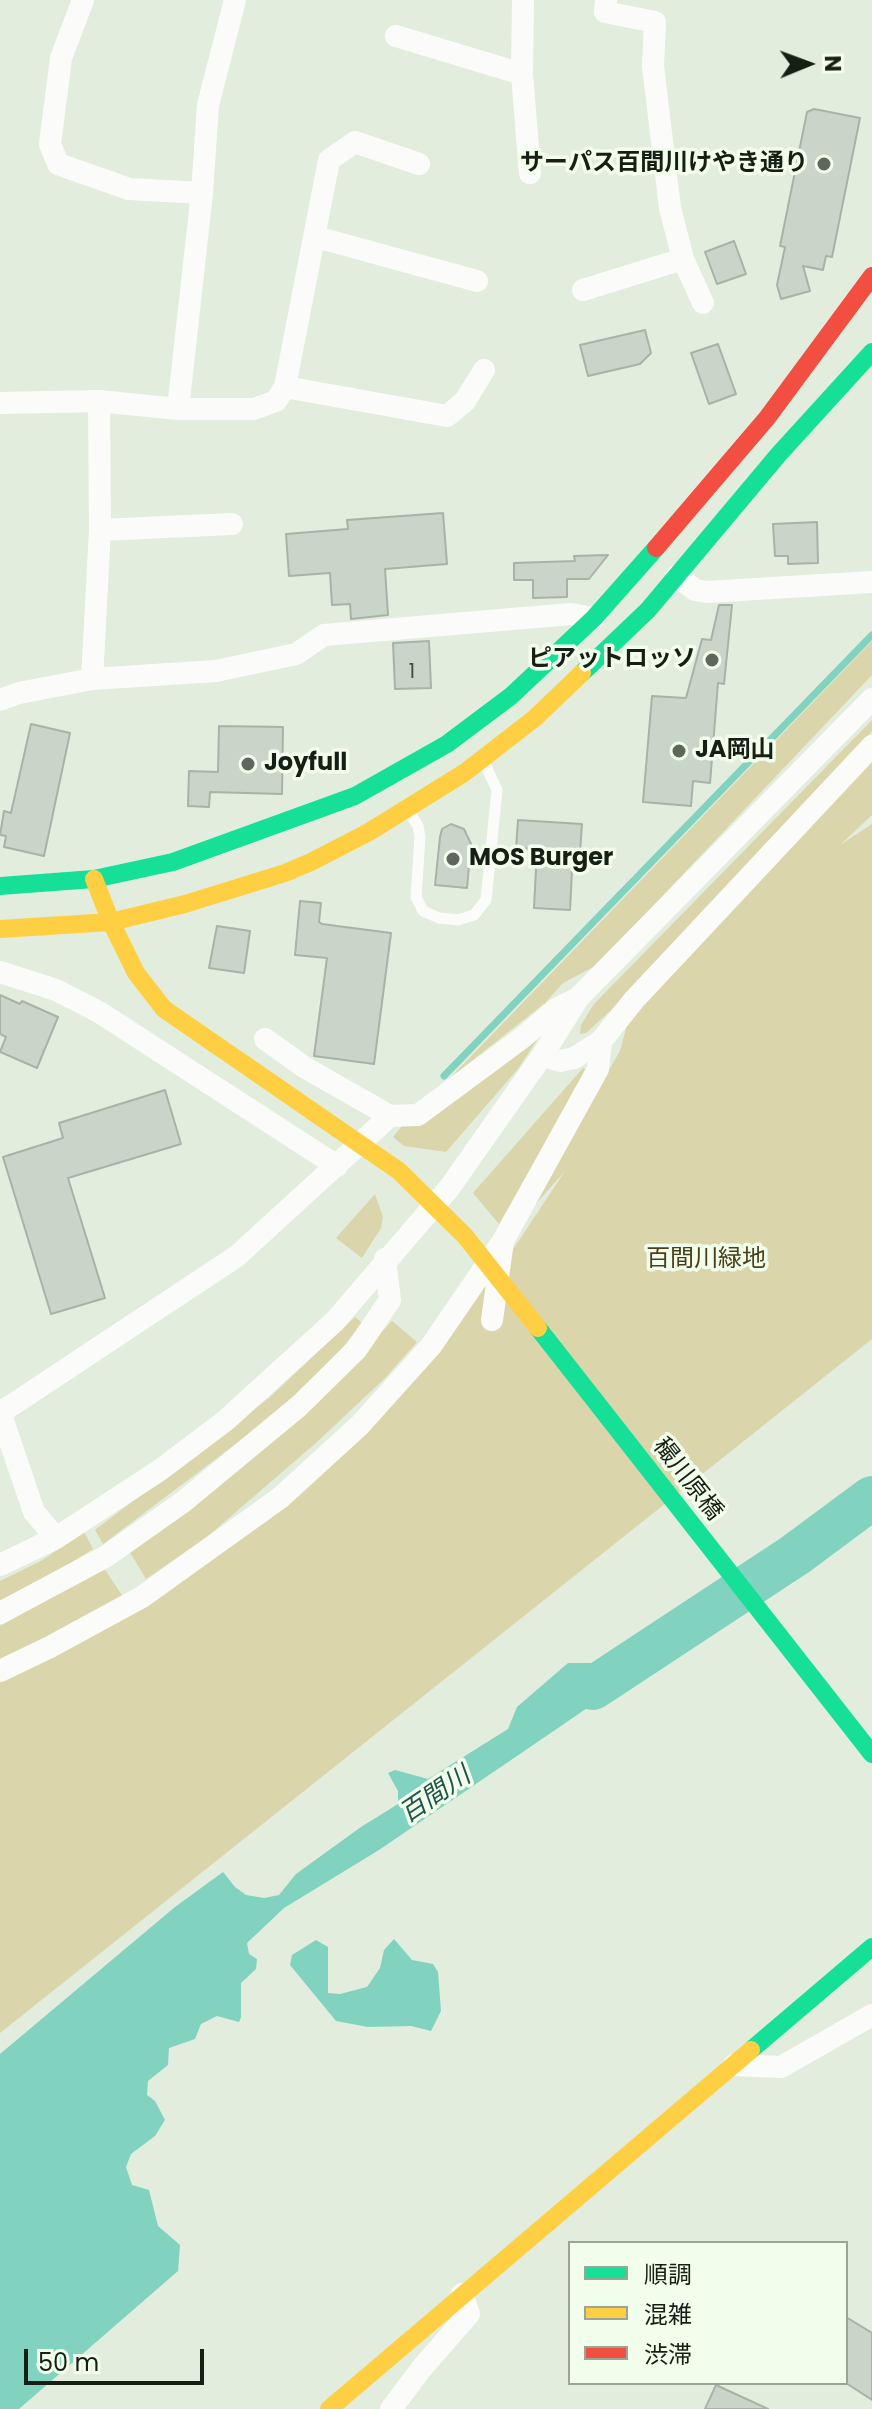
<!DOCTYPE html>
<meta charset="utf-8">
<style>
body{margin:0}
#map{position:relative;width:872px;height:2409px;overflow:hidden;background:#e2eddd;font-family:Poppins,"Noto Sans JP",sans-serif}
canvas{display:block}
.legend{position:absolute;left:568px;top:2241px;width:280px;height:144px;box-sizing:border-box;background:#f1feec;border:2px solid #9aa596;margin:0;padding:10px 14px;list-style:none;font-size:24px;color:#171f14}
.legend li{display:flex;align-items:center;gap:16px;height:40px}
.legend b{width:40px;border:2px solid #9aa596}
.north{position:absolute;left:768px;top:24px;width:80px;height:80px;-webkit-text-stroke:6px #f1feec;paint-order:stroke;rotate:89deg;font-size:22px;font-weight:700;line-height:32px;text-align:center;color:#171f14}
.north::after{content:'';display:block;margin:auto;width:28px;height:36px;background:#171f14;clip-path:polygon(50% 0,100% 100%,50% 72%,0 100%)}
.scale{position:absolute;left:24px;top:2349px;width:180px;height:36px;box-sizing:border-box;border:4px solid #171f14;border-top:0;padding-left:10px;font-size:24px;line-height:28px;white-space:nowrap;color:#171f14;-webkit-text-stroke:6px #f1feec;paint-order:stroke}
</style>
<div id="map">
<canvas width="872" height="2409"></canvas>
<ul class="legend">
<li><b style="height:10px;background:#16e098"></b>順調</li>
<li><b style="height:10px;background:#ffcf43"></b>混雑</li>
<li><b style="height:10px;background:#f24e42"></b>渋滞</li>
</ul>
<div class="north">N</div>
<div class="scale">50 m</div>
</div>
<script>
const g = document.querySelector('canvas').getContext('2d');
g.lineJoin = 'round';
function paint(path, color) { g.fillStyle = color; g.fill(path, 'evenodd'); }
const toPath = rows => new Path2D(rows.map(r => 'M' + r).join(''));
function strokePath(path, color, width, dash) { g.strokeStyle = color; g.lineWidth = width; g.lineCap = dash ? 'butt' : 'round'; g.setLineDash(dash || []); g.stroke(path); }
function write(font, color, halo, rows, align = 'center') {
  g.font = font + ' Poppins,"Noto Sans JP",sans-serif'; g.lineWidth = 7; g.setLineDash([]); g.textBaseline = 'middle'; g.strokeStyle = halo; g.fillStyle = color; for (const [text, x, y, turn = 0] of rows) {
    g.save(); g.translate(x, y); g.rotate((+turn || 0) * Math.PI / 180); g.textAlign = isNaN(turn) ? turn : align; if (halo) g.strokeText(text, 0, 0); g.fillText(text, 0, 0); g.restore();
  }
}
const green = toPath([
 [872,641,872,675,597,965,563,983,545,1003,450,1078],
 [872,720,872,731,619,1003,586,1033,580,1034,581,1025,594,1004],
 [872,757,872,815,840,845,872,824,872,1339,0,2033,0,1678,294,1497,514,1248,565,1171,534,1206,531,1203,620,1051,628,1021],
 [537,1040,517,1070,446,1152,404,1146,393,1137,402,1126,420,1126,429,1120],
 [583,1068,587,1070,499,1224,473,1193],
 [375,1194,383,1217,381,1228,362,1258,336,1238],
 [355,1317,362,1323,343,1347,282,1409,103,1544,95,1530,269,1398],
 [392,1321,417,1342,385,1378,317,1442,208,1536,146,1579,128,1549,363,1352],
 [84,1532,93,1549,34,1586,0,1602,0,1581,41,1561],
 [104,1568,123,1597,0,1662,0,1626]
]);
const water = toPath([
 [641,1646,646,1668,379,1850,284,1908,247,1943,249,1954,257,1959,256,1969,241,1983,241,2017,239,2022,217,2016,201,2024,195,2039,169,2048,168,2065,148,2081,147,2095,155,2101,165,2120,155,2136,131,2154,126,2167,132,2185,149,2190,158,2226,180,2245,178,2271,19,2409,0,2409,0,2054,175,1907,223,1872,235,1887,246,1895,264,1898,279,1895,296,1874,361,1827,398,1804,398,1791,388,1773,395,1770,428,1779,508,1729,517,1707,568,1663,611,1663],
 [394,1939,412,1960,433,1964,438,1972,441,2011,431,2031,411,2026,368,2027,336,2021,290,1965,292,1955,316,1940,328,1947,328,1993,340,1994,367,1987,380,1968,384,1950]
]);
const stream = toPath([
 [444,1076,872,635]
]);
const river = toPath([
 [593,1688,795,1555,872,1498]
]);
const building = toPath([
 [814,109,860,118,832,257,826,256,823,270,803,266,810,291,781,299,777,285,785,247,780,246,807,112,814,109],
 [734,241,746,274,717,284,705,252,734,241],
 [645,330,651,353,640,364,588,376,580,345,645,330],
 [718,344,736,394,709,404,691,353,718,344],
 [443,513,447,564,385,569,388,615,351,619,350,604,332,605,330,573,289,576,286,534,348,529,347,520,443,513],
 [817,522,818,563,788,564,788,556,775,556,773,524,817,522],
 [608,555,589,579,567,579,567,597,533,598,533,580,514,580,514,563,575,561,574,556,608,555],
 [719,605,732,605,724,684,718,683,710,783,693,781,691,806,643,802,652,696,686,698,702,639,711,640,719,605],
 [429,641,431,688,395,689,393,643,429,641],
 [31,724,70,733,44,856,4,847,6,836,0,835,4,811,11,813,31,724],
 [219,726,283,727,282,794,210,792,209,807,188,806,189,771,218,772,219,726],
 [518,820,582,824,580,852,573,851,570,910,534,908,537,849,516,848,518,820],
 [451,824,464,829,471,844,467,888,435,885,440,837,442,829,451,824],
 [300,901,321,903,319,922,322,924,391,933,374,1064,314,1056,327,958,295,955,300,901],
 [217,926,250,931,244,973,209,968,217,926],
 [0,995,20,1004,22,1001,58,1017,37,1068,0,1052,6,1037,0,1034,0,995],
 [165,1090,181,1144,68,1178,105,1298,51,1314,3,1157,63,1138,59,1123,165,1090],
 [846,2317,872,2333,872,2400,846,2383,846,2317],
 [716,2385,768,2409,705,2409,716,2385]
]);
const lane = toPath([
 [407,808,418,826,420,837,416,897,423,911,439,918,458,920,474,915,486,900,497,790,483,760]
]);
const street = toPath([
 [83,0,61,58,50,144,58,164,129,189,202,193],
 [523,0,522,74,530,173],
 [606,0,605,12,655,22,653,66,670,208,683,259,703,303],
 [396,36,522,74],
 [316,237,477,281],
 [583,290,683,259],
 [285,387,447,416,465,401,484,370],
 [0,403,99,401,178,409,202,193,208,105,235,0],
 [178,409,254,409,276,401,285,387,329,160,355,142,419,164],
 [100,530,232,524],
 [677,576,695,590,707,592,872,582],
 [92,679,100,530,99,401],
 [0,700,19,693,92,679,216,671,296,654,324,635,571,614,594,618],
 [0,972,56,990,99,1012,337,1166],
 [265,1039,304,1067,390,1116,418,1115,522,1038,556,1009,578,998],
 [542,1056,560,1061,574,1058,601,1041,634,1000,872,746],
 [492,1320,503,1241,598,1069,601,1041],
 [0,1410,6,1409,237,1256,390,1116],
 [0,1412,34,1512,56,1538],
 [0,1565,56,1538,160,1470,225,1421,335,1321,450,1187,542,1056,579,997,872,699],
 [0,1613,105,1557,183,1502,299,1406,356,1350,390,1300,385,1259],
 [0,1671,50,1647,142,1597,280,1498,360,1425,431,1346,503,1241],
 [734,2065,781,2067,872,2015],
 [391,2409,421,2369,469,2314,462,2294]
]);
const fast = toPath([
 [582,673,648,610,779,454,872,352],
 [0,886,94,879,173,862,355,796,447,744,511,696,594,618,656,548],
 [538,1328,872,1754],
 [751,2050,872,1947]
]);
const slow = toPath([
 [94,879,111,922,136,973,164,1009,399,1171,465,1236,538,1328],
 [0,929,111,922,185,904,285,873,311,862,369,832,464,773,535,718,582,673],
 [329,2409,751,2050]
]);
const jam = toPath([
 [656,548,767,418,872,276]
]);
const markers = [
 [824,164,8,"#5e675a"],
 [712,660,8,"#5e675a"],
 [679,751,8,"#5e675a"],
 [248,764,8,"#5e675a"],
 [453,859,8,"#5e675a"]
];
const numberNames = [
 ["1",412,673]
];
const poiNames = [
 ["サーパス百間川けやき通り",808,164,"right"],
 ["ピアットロッソ",696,660,"right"],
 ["JA岡山",695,751],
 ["Joyfull",264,764],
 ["MOS Burger",469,859]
];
const parkNames = [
 ["百間川緑地",706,1260]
];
const streetNames = [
 ["穝川原橋",687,1480,52]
];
const waterNames = [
 ["百間川",436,1796,-34]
];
paint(green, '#dad5aa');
paint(water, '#81d2bf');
strokePath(stream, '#81d2bf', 7);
strokePath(river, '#81d2bf', 44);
paint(building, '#cad5ca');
strokePath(building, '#a8b3a8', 2);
strokePath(lane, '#fbfcfa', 11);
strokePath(street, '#fbfcfa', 22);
strokePath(fast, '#16e098', 18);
strokePath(slow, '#ffcf43', 18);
strokePath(jam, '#f24e42', 18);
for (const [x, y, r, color] of markers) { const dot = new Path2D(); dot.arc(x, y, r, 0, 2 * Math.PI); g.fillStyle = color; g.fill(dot); strokePath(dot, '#f1feec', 3); }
write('20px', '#444c42', null, numberNames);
write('bold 24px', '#171f14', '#f1feec', poiNames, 'left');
write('24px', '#493f1b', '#f1feec', parkNames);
write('24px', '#171f14', '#f1feec', streetNames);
write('italic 26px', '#23534a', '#f1feec', waterNames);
</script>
